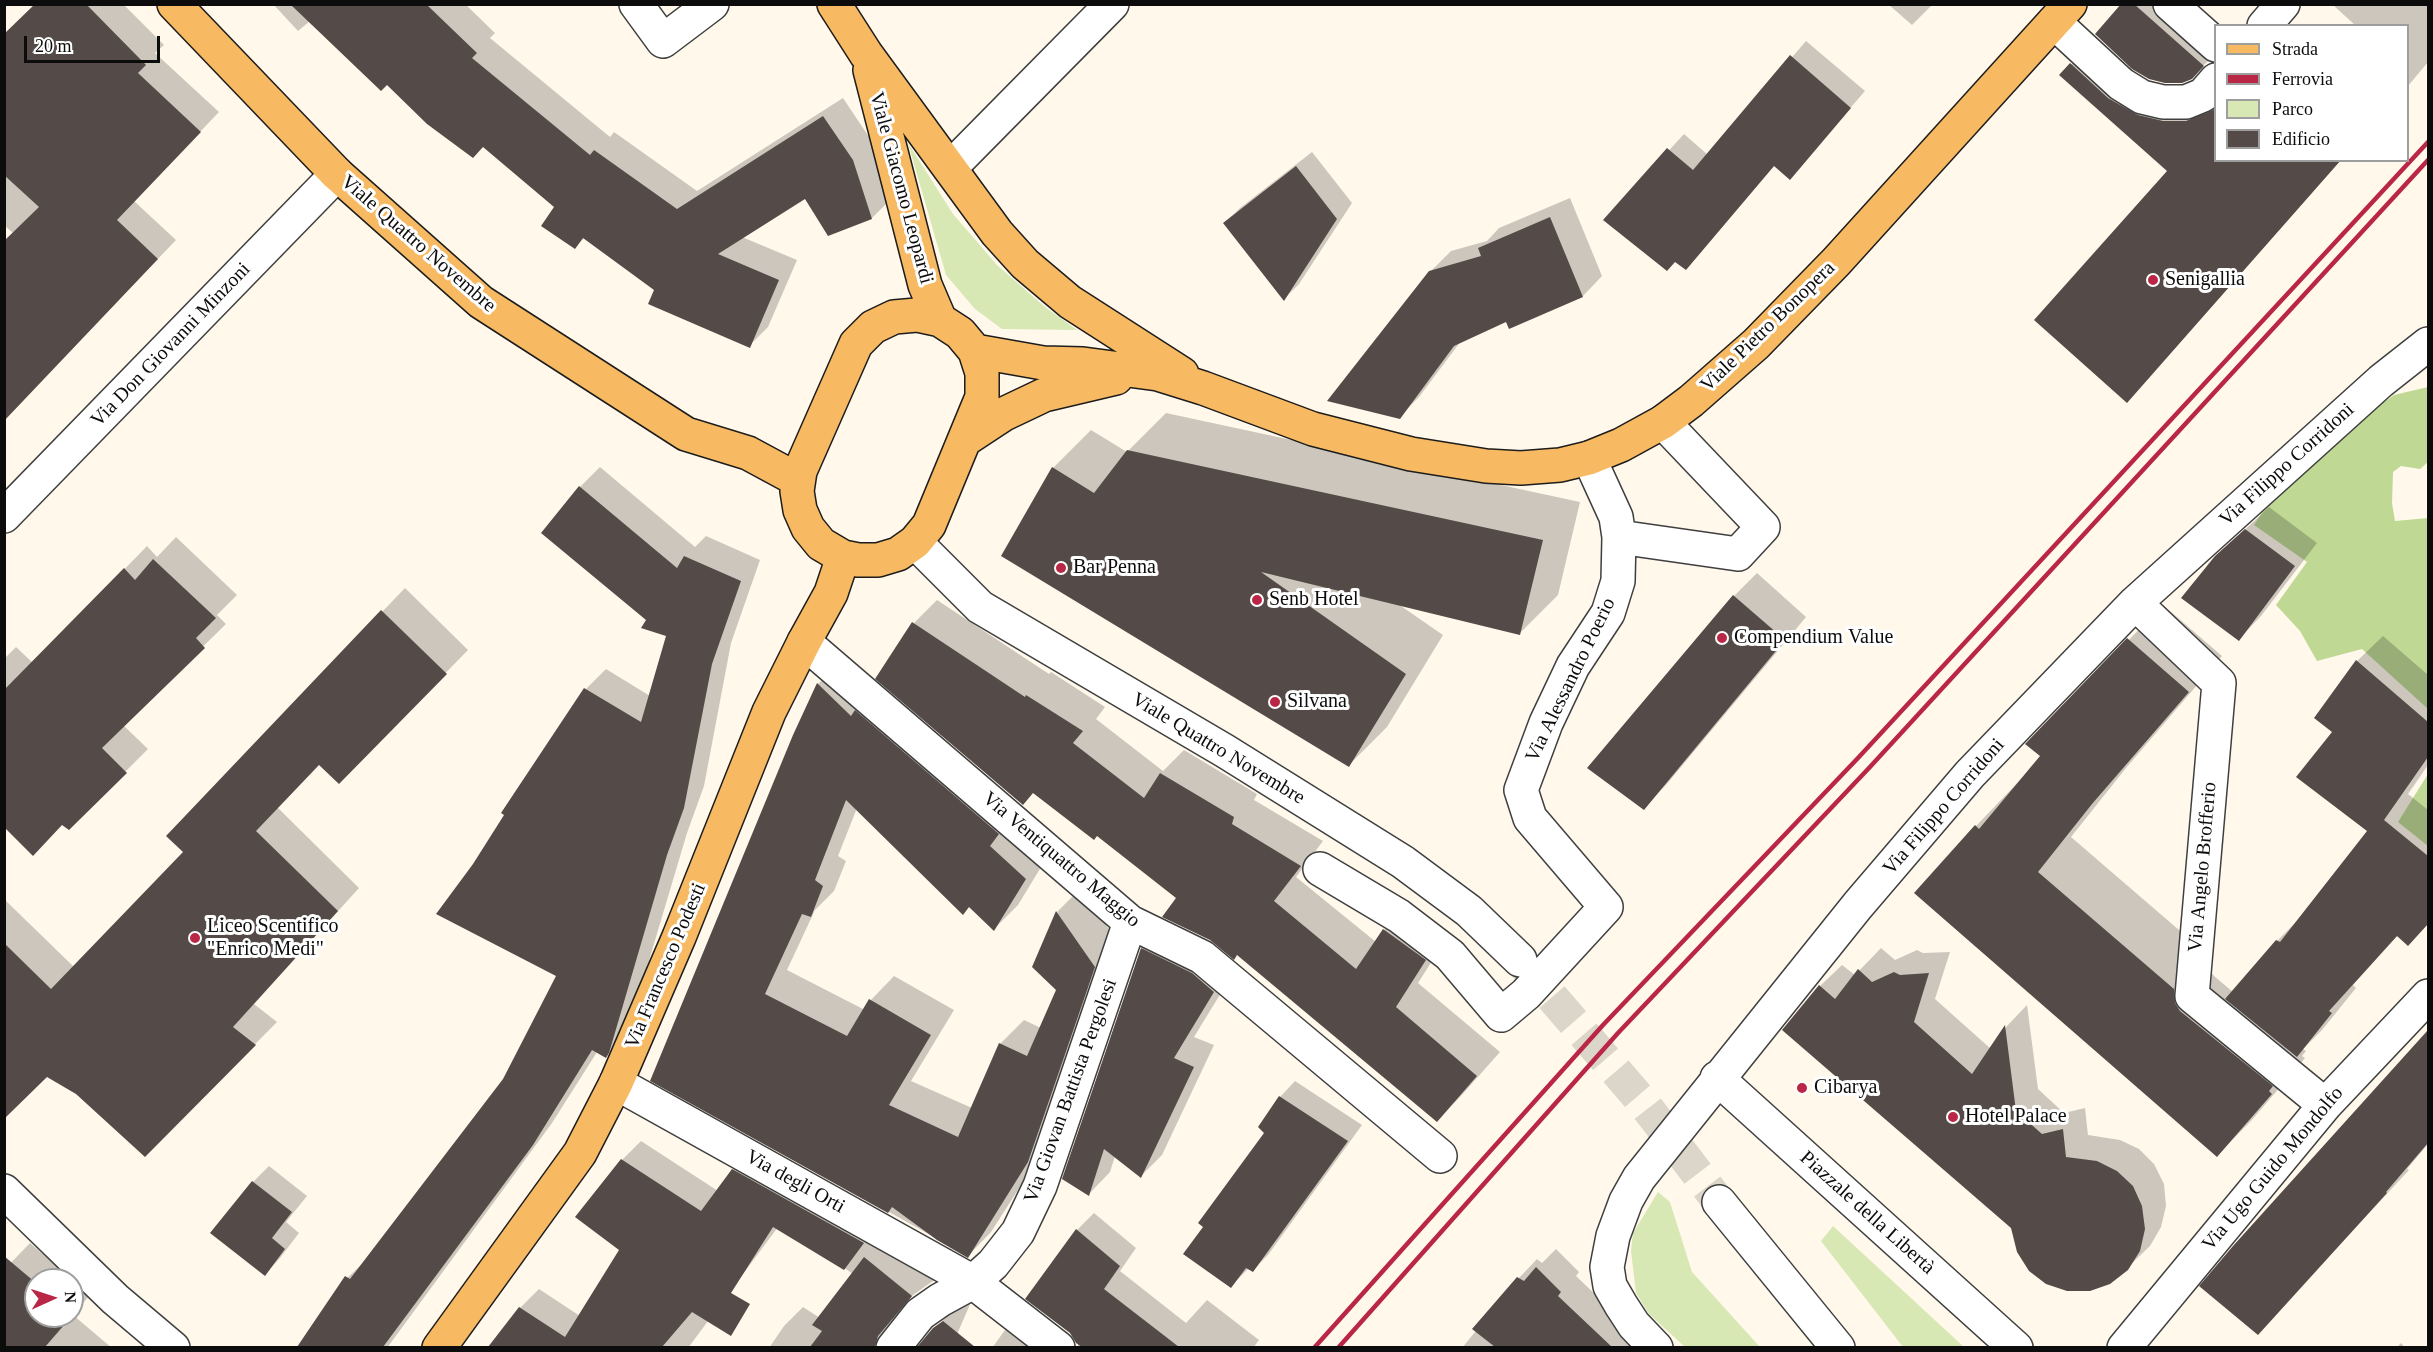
<!DOCTYPE html>
<meta charset="utf-8">
<style>
body{margin:0}
#map{position:relative;width:2433px;height:1352px;overflow:hidden;background:#fff8eb;font-family:"Times New Roman",serif}
canvas{display:block}
.frame{position:absolute;inset:0;border:6px solid #0c0c0c;pointer-events:none}
.legend{position:absolute;left:2214px;top:24px;width:195px;height:138px;box-sizing:border-box;background:#fff;border:2px solid #9e9e9e;margin:0;padding:8px 10px;list-style:none;font-size:18px;color:#0c0c0c}
.legend li{display:flex;align-items:center;gap:12px;height:30px}
.legend b{width:30px;border:2px solid #9e9e9e}
.north{position:absolute;left:24px;top:1268px;width:60px;height:60px;box-sizing:border-box;background:#fff;border:2px solid #9e9e9e;border-radius:50%;rotate:87deg;font-size:16px;font-weight:700;line-height:24px;text-align:center;color:#0c0c0c}
.north::after{content:'';display:block;margin:auto;width:21px;height:27px;background:#ba2645;clip-path:polygon(50% 0,100% 100%,50% 72%,0 100%)}
.scale{position:absolute;left:24px;top:36px;width:136px;height:27px;box-sizing:border-box;border:3px solid #0c0c0c;border-top:0;padding-left:8px;font-size:18px;line-height:21px;white-space:nowrap;color:#0c0c0c;-webkit-text-stroke:4px #fff;paint-order:stroke}
</style>
<div id="map">
<canvas width="2433" height="1352"></canvas>
<div class="frame"></div>
<ul class="legend">
<li><b style="height:8px;background:#f7ba62"></b>Strada</li>
<li><b style="height:8px;background:#ba2645"></b>Ferrovia</li>
<li><b style="height:16px;background:#d8e8b5"></b>Parco</li>
<li><b style="height:16px;background:#544b48"></b>Edificio</li>
</ul>
<div class="north">N</div>
<div class="scale">20 m</div>
</div>
<script>
const g = document.querySelector('canvas').getContext('2d');
g.lineJoin = 'round';
function paint(path, color) { g.fillStyle = color; g.fill(path, 'evenodd'); }
const toPath = rows => new Path2D(rows.map(r => 'M' + r).join(''));
function strokePath(path, color, width, dash) { g.strokeStyle = color; g.lineWidth = width; g.lineCap = dash ? 'butt' : 'round'; g.setLineDash(dash || []); g.stroke(path); }
function write(font, color, halo, rows, align = 'center') {
  g.font = font + ' "Times New Roman",serif'; g.lineWidth = 6; g.setLineDash([]); g.textBaseline = 'middle'; g.strokeStyle = halo; g.fillStyle = color; for (const [text, x, y, turn = 0] of rows) {
    g.save(); g.translate(x, y); g.rotate((+turn || 0) * Math.PI / 180); g.textAlign = isNaN(turn) ? turn : align; if (halo) g.strokeText(text, 0, 0); g.fillText(text, 0, 0); g.restore();
  }
}
const green = toPath([
 [908,143,953,214,997,265,1045,307,1077,330,1002,329,975,309,946,275],
 [1658,1192,1670,1202,1692,1272,1760,1347,1685,1347,1649,1314,1636,1293,1631,1251,1633,1233],
 [1833,1226,1964,1347,1903,1347,1821,1241]
]);
const forest = toPath([
 [2428,387,2428,462,2420,469,2401,466,2393,472,2392,503,2395,521,2428,518,2428,709,2362,649,2317,661,2300,631,2276,605,2307,562,2254,525,2280,485,2362,418,2394,395],
 [2428,774,2428,846,2398,822]
]);
const shadow = toPath([
 [37,4,123,4,164,45,155,53,219,112,134,201,176,240,41,381,14,234,4,225,4,38],
 [273,4,465,4,495,33,490,38,610,137,614,132,697,191,843,98,871,140,891,199,872,218,805,197,742,237,797,260,768,327,749,346,656,289,584,238,575,247,556,207,484,146,387,83,310,21,298,31],
 [1888,4,1933,4,1912,25],
 [2123,4,2182,4,2216,53,2191,78],
 [2332,4,2428,4,2428,62,2408,86,2408,26,2356,26],
 [1806,41,1865,91,1790,178,1775,165,1686,268,1605,220,1684,134,1708,155],
 [2088,47,2128,84,2216,101,2216,160,2341,160,2143,384,2169,171,2061,75],
 [1312,152,1352,203,1299,284,1284,299,1225,223,1240,208],
 [1570,198,1602,276,1583,296,1507,320,1461,341,1419,397,1399,417,1430,272,1451,251,1487,241,1499,228],
 [1166,413,1580,502,1558,595,1520,633,1398,604,1443,635,1387,727,1349,765,1053,468,1091,430,1127,452],
 [600,467,695,547,706,536,760,560,731,643,704,786,687,833,628,1031,626,1036,606,1056,597,1052,552,1123,387,1348,299,1348,342,1283,363,1263,504,1080,558,975,474,865,586,689,606,669,650,696,667,635,648,619,580,487],
 [2269,507,2317,543,2261,616,2239,639,2216,557],
 [176,537,237,595,217,615,226,624,123,725,148,749,69,828,63,823,7,827,4,829,4,659,16,647,33,663,147,546,157,557],
 [1757,573,1806,617,1666,785,1643,808,1589,767,1734,596],
 [405,588,468,650,339,782,319,763,277,807,359,888,254,1004,277,1022,145,1155,77,1093,47,1075,4,1095,4,899,74,967,185,852,168,835],
 [937,600,1049,674,1051,672,1105,707,1096,719,1163,771,1184,750,1257,794,1254,800,1323,841,1296,877,1376,942,1384,930,1407,906,1448,936,1418,983,1500,1052,1460,1097,1437,1120,1178,898,914,623],
 [2163,605,2222,656,2126,768,2071,837,2208,955,2208,968,2214,976,2233,992,2277,941,2303,915,2369,831,2334,732,2316,718,2357,661,2383,636,2428,675,2428,765,2408,794,2428,810,2428,924,2408,944,2398,935,2353,985,2356,988,2322,1030,2303,1049,2306,1051,2302,1056,2305,1058,2251,1121,2217,1155,1917,893,1976,826,2043,756,2027,744],
 [842,660,1049,854,1018,905,994,929,857,808,838,856,846,861,834,891,815,910,787,970,865,1010,871,1000,894,976,954,1010,911,1081,972,1108,1000,1044,1024,1020,1041,1028,1058,989,1034,966,1058,911,1081,888,1118,943,1052,1137,991,1232,968,1256,652,1080,795,735,818,684],
 [1164,928,1235,970,1194,1037,1214,1045,1162,1155,1141,1176,1115,1156,1110,1172,1089,1194,1142,949],
 [1881,948,1895,960,1917,950,1923,953,1950,952,1935,999,1991,1049,2007,1026,2027,1005,2038,1089,2064,1113,2085,1108,2088,1135,2120,1140,2139,1149,2154,1164,2164,1184,2166,1206,2161,1227,2150,1246,2127,1268,2012,1228,1820,986,1842,965,1855,975],
 [2428,1032,2428,1144,2407,1169,2409,1170,2258,1333,2234,1247],
 [1295,1081,1362,1125,1268,1255,1253,1270,1249,1268,1231,1286,1205,1226,1266,1132,1280,1097],
 [641,1141,718,1191,733,1170,752,1151,951,1262,933,1281,913,1295,897,1316,893,1327,874,1345,868,1340,862,1348,769,1348,784,1326,803,1307,820,1318,853,1274,781,1223,688,1348,490,1348,520,1308,539,1289,580,1316,621,1250,577,1217,622,1160],
 [269,1166,307,1196,286,1222,299,1233,280,1258,265,1274,213,1233,253,1182],
 [1094,1213,1136,1248,1120,1271,1186,1323,1207,1300,1259,1340,1253,1348,1078,1348,1077,1230],
 [30,1243,90,1295,73,1315,112,1348,4,1348,4,1270],
 [36,1280,72,1280,72,1316,36,1316],
 [1556,1249,1579,1272,1576,1276,1651,1348,1462,1348,1519,1278,1537,1259,1542,1263],
 [975,1293,951,1348,918,1348,957,1305],
 [1022,1313,1067,1348,992,1348,1005,1330],
 [2401,1343,2405,1348,2396,1348]
]);
const building = toPath([
 [35,4,86,4,146,65,138,73,201,132,117,220,158,259,4,421,4,241,39,207,4,175,4,34],
 [290,4,426,4,477,53,472,58,590,155,594,150,677,209,823,116,853,160,872,219,828,236,805,199,718,254,779,280,750,348,648,304,654,290,583,238,575,249,541,226,554,207,483,147,473,158,427,124,387,85,381,91],
 [2121,4,2134,4,2204,66,2192,79,2182,83,2165,83,2149,79,2132,69,2095,34],
 [1790,55,1851,108,1790,180,1774,166,1686,270,1675,262,1667,271,1603,220,1667,148,1693,170],
 [2070,63,2108,98,2138,115,2163,121,2186,121,2216,109,2216,160,2341,160,2127,403,2034,320,2167,171,2059,75],
 [1296,166,1337,219,1284,301,1223,223],
 [1550,217,1583,297,1509,329,1506,322,1454,346,1400,419,1327,401,1429,271,1481,256,1478,248],
 [1127,450,1543,540,1520,635,1261,572,1406,674,1349,767,1001,556,1052,467,1094,493],
 [579,486,677,568,684,556,741,581,712,664,684,808,667,855,609,1053,606,1058,592,1050,533,1145,383,1347,297,1347,345,1276,350,1279,503,1079,556,976,436,914,473,864,504,815,501,813,584,688,641,722,666,636,641,628,646,620,541,533],
 [2245,529,2295,566,2239,641,2181,598,2215,556],
 [153,559,216,618,196,638,205,648,102,748,127,773,69,830,62,825,33,856,4,827,4,690,124,568,135,580],
 [1733,595,1785,640,1644,810,1587,768],
 [381,610,447,674,339,784,319,765,256,831,338,911,233,1027,256,1045,145,1157,76,1094,47,1077,4,1119,4,943,51,989,183,852,166,836],
 [912,622,1025,697,1026,695,1083,731,1073,743,1144,798,1160,773,1234,817,1232,824,1301,866,1274,901,1356,969,1383,929,1426,960,1396,1007,1477,1076,1437,1122,1237,955,1234,960,1210,940,1162,917,1176,898,1097,836,1094,840,1033,793,1023,805,875,679],
 [2127,638,2189,692,2092,804,2038,872,2174,989,2175,1003,2180,1011,2273,1086,2269,1091,2272,1094,2217,1157,1914,893,1975,825,1979,829,2040,756,2025,744],
 [2356,660,2428,722,2428,757,2384,820,2428,856,2428,924,2408,946,2397,936,2329,1011,2332,1013,2297,1057,2225,999,2276,940,2280,942,2367,831,2296,777,2332,732,2314,718],
 [817,683,851,716,855,710,999,834,990,846,1026,879,994,931,969,907,963,915,846,800,815,880,823,886,811,917,802,914,765,994,847,1036,869,999,931,1035,889,1105,958,1137,999,1043,1027,1056,1056,990,1032,967,1056,911,1095,967,1028,1162,968,1258,937,1240,892,1207,888,1213,650,1081,793,735],
 [1141,948,1192,973,1214,992,1174,1058,1194,1067,1141,1178,1104,1149,1089,1196,1062,1179],
 [1858,969,1872,982,1894,972,1900,975,1929,973,1914,1022,1972,1074,2005,1025,2016,1111,2042,1134,2063,1129,2066,1157,2097,1161,2117,1171,2133,1186,2142,1206,2145,1229,2140,1251,2128,1270,2110,1284,2090,1291,2067,1291,2046,1284,2029,1271,2017,1252,2011,1228,1782,1030,1819,985,1835,999],
 [2428,1030,2428,1143,2386,1192,2387,1193,2258,1335,2199,1286,2233,1246],
 [1279,1096,1348,1141,1253,1272,1246,1268,1231,1288,1183,1254,1203,1227,1198,1223,1264,1133,1258,1127],
 [621,1159,701,1211,732,1169,864,1243,844,1270,773,1227,731,1293,750,1304,731,1336,692,1312,662,1347,488,1347,519,1307,565,1337,619,1250,575,1217],
 [252,1181,292,1212,272,1238,285,1249,265,1276,210,1233],
 [1076,1229,1120,1266,1104,1289,1179,1347,1082,1347,1076,1343,1070,1333,1025,1299],
 [4,1256,36,1283,36,1316,72,1316,45,1347,4,1347],
 [864,1257,912,1296,878,1336,875,1347,810,1347,822,1331,812,1325],
 [1536,1267,1561,1292,1558,1296,1612,1347,1495,1347,1472,1329,1517,1277,1524,1281],
 [943,1321,975,1347,917,1347,933,1328]
]);
const minorTunnel = toPath([
 [1520,960,1645,1105,1719,1202]
]);
const minor = toPath([
 [636,4,663,41,712,4],
 [2170,4,2216,45],
 [2054,22,2121,84,2142,97,2163,102,2186,102,2203,95,2216,80],
 [2264,26,2283,4],
 [950,168,1112,4],
 [4,516,337,174],
 [1619,537,1738,554,1763,527,1663,422],
 [915,542,980,607,1225,751,1403,862,1469,911,1520,960],
 [2135,603,2219,683,2192,996,2325,1105],
 [804,642,1130,922,1202,957,1440,1156],
 [1320,869,1399,916,1450,955,1501,1015,1526,994,1606,907,1530,818,1521,790,1546,723,1573,666,1608,613,1618,581,1619,537,1616,517,1589,458],
 [1717,1078,2016,1348],
 [616,1083,973,1282,1058,1348],
 [4,1191,115,1299,173,1348],
 [1719,1202,1838,1348],
 [893,1348,920,1314,940,1300,973,1282,993,1264,1018,1232,1040,1186,1130,922],
 [1656,1348,1634,1325,1621,1305,1610,1286,1607,1267,1613,1236,1626,1201,1639,1178,1858,905,1970,774,2135,603,2381,381,2428,344],
 [2124,1348,2325,1105,2428,996]
]);
const major = toPath([
 [174,4,337,174,481,302,686,434,748,453,798,480],
 [834,4,866,54,997,233,1025,264,1070,302,1182,374],
 [870,70,925,285,940,320],
 [917,315,940,320,960,333,975,351,982,373,982,397,929,525,915,542,898,554,878,560,858,560,843,557,821,544,808,528,800,510,797,491,800,471,856,344,873,327,894,317,917,315],
 [975,351,1043,363,1083,364,1158,374,1203,388,1313,429,1411,454,1486,466,1521,468,1560,465,1589,458,1621,445,1663,422,1691,401,1756,344,1836,262,2070,4],
 [966,439,1004,414,1044,395,1116,378],
 [439,1348,580,1153,616,1083,679,937,769,712,804,642,831,593,843,557]
]);
const rail = toPath([
 [1314,1348,1603,1025,1858,758,2428,142],
 [1338,1348,1618,1033,1869,768,2428,160]
]);
const markers = [
 [2153,280,6,"#ba2645"],
 [1061,568,6,"#ba2645"],
 [1257,600,6,"#ba2645"],
 [1722,638,6,"#ba2645"],
 [1275,702,6,"#ba2645"],
 [195,938,6,"#ba2645"],
 [1802,1088,6,"#ba2645"],
 [1953,1117,6,"#ba2645"]
];
const streetNames = [
 ["Viale Giacomo Leopardi",901,188,75],
 ["Viale Quattro Novembre",418,244,41],
 ["Viale Pietro Bonopera",1768,327,-44],
 ["Via Don Giovanni Minzoni",171,345,-46],
 ["Via Filippo Corridoni",2287,465,-42],
 ["Via Alessandro Poerio",1571,680,-64],
 ["Viale Quattro Novembre",1218,749,31],
 ["Via Filippo Corridoni",1944,807,-49],
 ["Via Ventiquattro Maggio",1061,860,40],
 ["Via Angelo Brofferio",2203,867,-85],
 ["Via Francesco Podesti",666,966,-67],
 ["Via Giovan Battista Pergolesi",1071,1091,-70],
 ["Via Ugo Guido Mondolfo",2273,1169,-50],
 ["Via degli Orti",795,1182,29],
 ["Piazzale della Libertà",1867,1213,42]
];
const poiNames = [
 ["Senigallia",2165,280],
 ["Bar Penna",1073,568],
 ["Senb Hotel",1269,600],
 ["Compendium Value",1734,638],
 ["Silvana",1287,702],
 ["Liceo Scentifico",207,927],
 ["\"Enrico Medi\"",207,950],
 ["Cibarya",1814,1088],
 ["Hotel Palace",1965,1117]
];
paint(green, '#d8e8b5');
paint(forest, '#bfd995');
paint(shadow, '#0003');
paint(building, '#544b48');
strokePath(minorTunnel, '#dbd5ca', 33, [33, 16]);
strokePath(minor, '#3f3f3f', 36);
strokePath(major, '#1d1d1d', 36);
strokePath(minor, '#fff', 33);
strokePath(major, '#f7ba62', 33);
strokePath(rail, '#ba2645', 4.5);
for (const [x, y, r, color] of markers) { const dot = new Path2D(); dot.arc(x, y, r, 0, 2 * Math.PI); g.fillStyle = color; g.fill(dot); strokePath(dot, '#fff', 2); }
write('20px', '#0c0c0c', '#fff', streetNames);
write('20px', '#0c0c0c', '#fff', poiNames, 'left');
</script>
